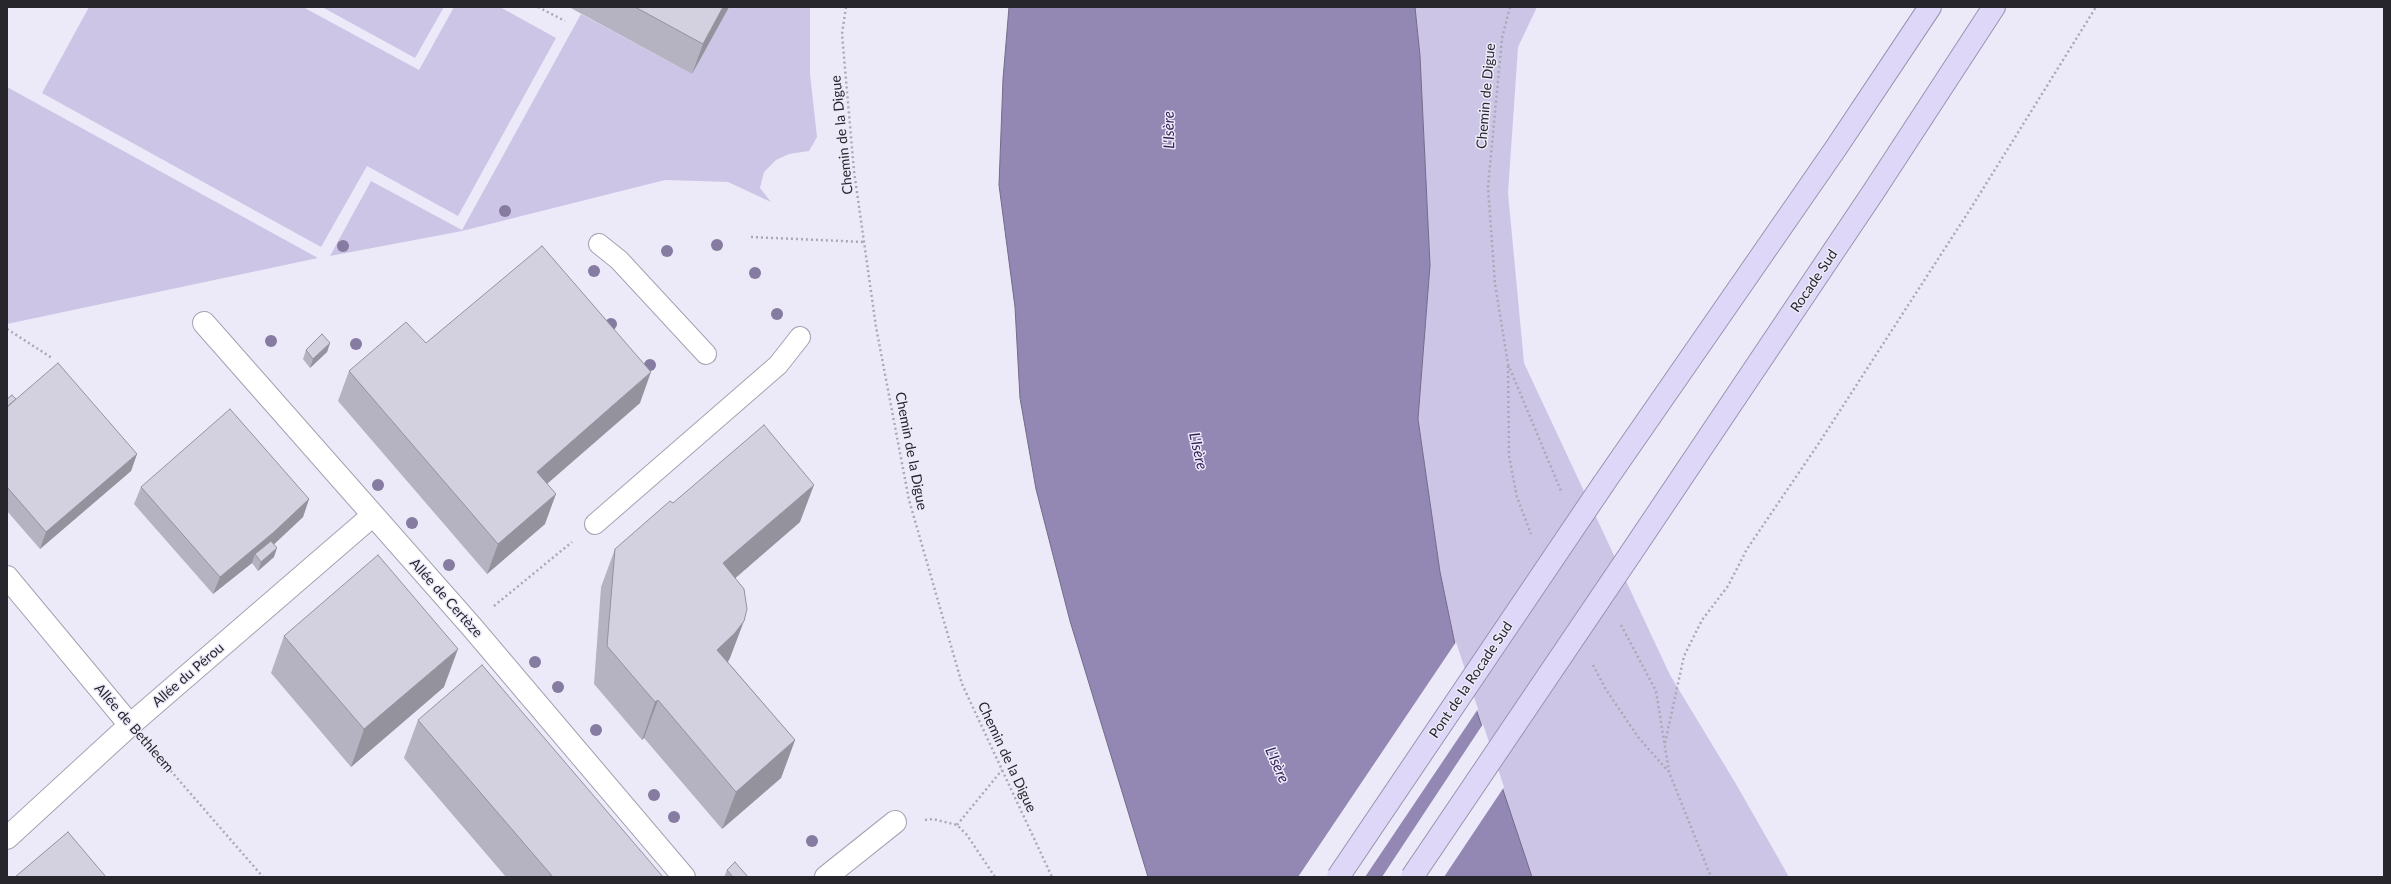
<!DOCTYPE html>
<meta charset="utf-8">
<style>
body{margin:0}
#map{position:relative;width:2391px;height:884px;overflow:hidden;background:#eceaf9;font-family:Lato,sans-serif}
canvas{display:block}
.frame{position:absolute;inset:0;border:8px solid #27262c;pointer-events:none}
</style>
<div id="map">
<canvas width="2391" height="884"></canvas>
<div class="frame"></div>
</div>
<script>
const g = document.querySelector('canvas').getContext('2d');
g.lineJoin = 'round';
function paint(path, color) { g.fillStyle = color; g.fill(path, 'evenodd'); }
const toPath = rows => new Path2D(rows.map(r => 'M' + r).join(''));
function strokePath(path, color, width, dash) { g.strokeStyle = color; g.lineWidth = width; g.lineCap = dash ? 'butt' : 'round'; g.setLineDash(dash || []); g.stroke(path); }
function write(font, color, halo, rows, align = 'center') {
  g.font = font + ' Lato,sans-serif'; g.lineWidth = 3; g.setLineDash([]); g.textBaseline = 'middle'; g.strokeStyle = halo; g.fillStyle = color; for (const [text, x, y, turn = 0] of rows) {
    g.save(); g.translate(x, y); g.rotate((+turn || 0) * Math.PI / 180); g.textAlign = isNaN(turn) ? turn : align; if (halo) g.strokeText(text, 0, 0); g.fillText(text, 0, 0); g.restore();
  }
}
const green = toPath([
 [89,7,303,7,419,70,454,7,500,7,556,38,458,216,367,166,321,247,42,93],
 [322,7,444,7,415,58],
 [583,7,810,7,810,74,817,137,809,151,789,154,776,160,764,172,760,188,771,202,728,182,665,180,462,231,330,256,371,181,462,230,581,14,692,74,695,68],
 [1415,7,1537,7,1518,47,1508,193,1524,363,1670,675,1736,784,1789,877,1532,877,1456,649,1440,572,1418,419,1430,265,1420,56],
 [7,87,318,258,7,324]
]);
const water = toPath([
 [1009,7,1415,7,1420,56,1430,265,1418,419,1440,572,1456,649,1532,877,1148,877,1070,621,1036,489,1020,398,1015,307,999,185,1003,79,1009,7]
]);
const pier = toPath([
 [1456,642,1478,709,1365,877,1298,877],
 [1483,724,1504,787,1444,877,1382,877]
]);
const path = toPath([
 [538,7,565,21],
 [846,7,842,34,854,171,876,327,909,500,962,684,1052,877],
 [1510,7,1502,38,1488,187,1495,284,1508,364,1561,491],
 [751,237,864,242],
 [7,329,52,358],
 [1508,366,1509,456,1517,497,1531,534],
 [494,606,572,542],
 [1621,625,1656,691,1669,772,1711,877],
 [1593,665,1605,688,1638,737,1668,771],
 [1665,743,1684,656,1702,620,1728,586,1747,549,1819,443,1971,208,2096,7],
 [151,748,263,877],
 [925,820,933,819,957,825,967,835,995,877],
 [957,825,1002,770]
]);
const service = toPath([
 [599,244,619,260,706,354],
 [595,524,778,365,800,337]
]);
const minor = toPath([
 [204,323,471,626,684,877],
 [7,577,130,725],
 [7,838,130,725,372,516],
 [826,877,895,822]
]);
const trunk = toPath([
 [1604,483,1836,148,1930,7],
 [1631,553,1874,191,1994,7]
]);
const trunkBridge = toPath([
 [1338,877,1604,483],
 [1412,877,1631,553]
]);
const trees = [
 [505,211],
 [717,245],
 [343,246],
 [667,251],
 [594,271],
 [755,273],
 [777,314],
 [611,324],
 [271,341],
 [356,344],
 [650,365],
 [378,485],
 [412,523],
 [449,565],
 [535,662],
 [558,687],
 [596,730],
 [654,795],
 [674,817],
 [812,841]
];
const wall = toPath([
 [569,7,729,7,692,74],
 [330,343,327,352,310,368,303,359,306,350],
 [426,343,640,403,547,484,545,524,487,574,338,401,349,371],
 [7,399,16,399,137,454,131,471,40,549,7,511],
 [141,487,309,499,303,517,274,544,274,557,258,571,252,563,213,594,134,504],
 [673,503,800,522,735,578,730,658,728,662,795,740,781,778,722,829,644,738,642,740,594,684,601,587,615,549],
 [284,636,444,687,351,767,271,673],
 [418,720,663,877,506,877,404,758],
 [727,870,748,877,724,877]
]);
const shadedWall = toPath([
 [723,7,729,7,692,74,703,44],
 [330,343,327,352,310,368,313,359],
 [651,372,640,403,526,502,537,472],
 [137,454,131,471,40,549,46,532],
 [814,485,800,522,709,601,723,563],
 [556,494,545,524,487,574,498,544],
 [309,499,303,517,268,550,255,554,252,563,213,594,220,577],
 [277,548,274,557,258,571,261,562],
 [744,621,730,658,722,671,717,650],
 [458,649,444,687,351,767,364,729],
 [658,700,644,738,642,740,655,702],
 [795,740,781,778,722,829,736,792]
]);
const building = toPath([
 [635,7,723,7,703,44,635,7],
 [542,246,651,372,537,472,556,494,498,544,349,371,406,322,426,343,542,246],
 [322,334,330,343,313,359,306,350,322,334],
 [58,363,137,454,46,532,7,487,7,407,58,363],
 [12,395,16,399,7,407,7,399,12,395],
 [230,409,309,499,274,532,220,577,141,487,230,409],
 [764,425,814,485,723,563,744,589,747,609,744,621,735,633,717,650,795,740,736,792,658,700,655,702,607,646,615,549,670,501,673,503,764,425],
 [271,541,277,548,261,562,255,554,271,541],
 [378,555,458,649,364,729,284,636,378,555],
 [482,665,663,877,553,877,418,720,482,665],
 [68,832,106,877,15,877,68,832],
 [735,862,748,877,733,877,727,870,735,862]
]);
const streetNames = [
 ["Chemin de Digue",1486,96,-85],
 ["Chemin de la Digue",842,135,-96],
 ["Rocade Sud",1814,281,-56],
 ["Chemin de la Digue",911,451,79],
 ["Allée de Certèze",446,598,48],
 ["Allée du Pérou",188,675,-41],
 ["Pont de la Rocade Sud",1471,680,-56],
 ["Allée de Bethleem",134,728,49],
 ["Chemin de la Digue",1007,757,65]
];
const waterNames = [
 ["L'Isère",1169,130,-91],
 ["L'Isère",1198,451,77],
 ["L'Isère",1277,765,66]
];
paint(green, '#ccc5e6');
paint(water, '#9288b3');
strokePath(water, '#726b8a', 1);
paint(pier, '#eceaf9');
strokePath(service, '#a5a2b1', 22);
strokePath(minor, '#a5a2b1', 24);
strokePath(trunk, '#9893af', 24);
strokePath(path, '#aaa8b4', 2.5, [2, 3]);
strokePath(service, '#fff', 20);
strokePath(minor, '#fff', 22);
strokePath(trunk, '#ded7f8', 22);
strokePath(trunkBridge, '#9893af', 24, []);
strokePath(trunkBridge, '#ded7f8', 22);
g.fillStyle = '#867ba0';
for (const [x, y] of trees) { g.beginPath(); g.arc(x, y, 6, 0, 2 * Math.PI); g.fill(); }
paint(wall, '#b5b3c1');
paint(shadedWall, '#94929d');
paint(building, '#d3d0e0');
strokePath(building, '#94929d', 1);
write('14px', '#27262c', '#eceaf9', streetNames);
write('italic 15px', '#322057', '#eceaf9', waterNames);
</script>
